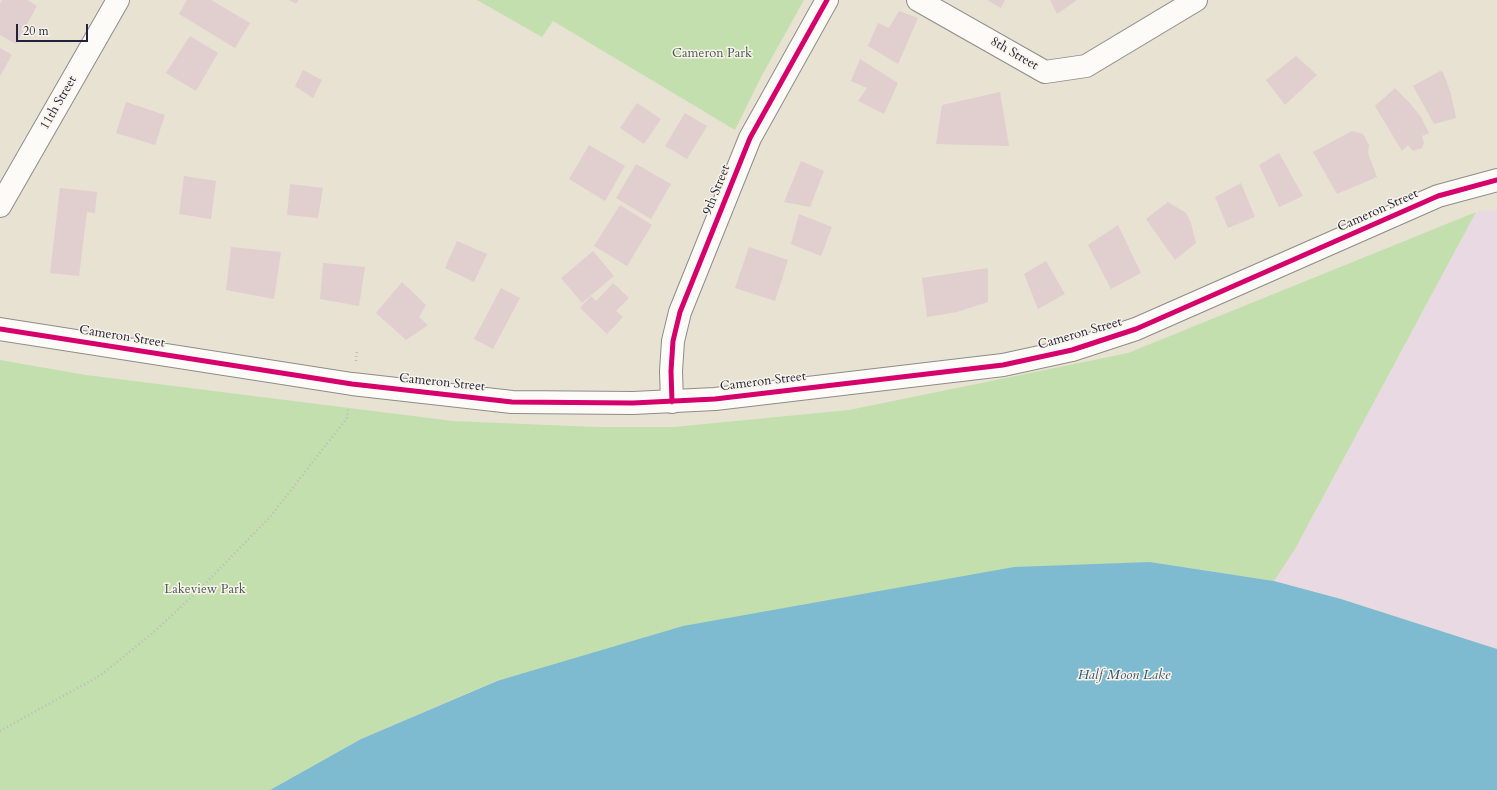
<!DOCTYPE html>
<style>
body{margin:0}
#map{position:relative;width:1497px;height:790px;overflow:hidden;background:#e8e2d3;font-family:Cardo,serif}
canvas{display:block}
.scale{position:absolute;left:16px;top:24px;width:72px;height:18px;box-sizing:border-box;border:2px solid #22223b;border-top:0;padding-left:5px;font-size:12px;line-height:14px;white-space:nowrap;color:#22223b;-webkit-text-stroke:3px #f7f3e8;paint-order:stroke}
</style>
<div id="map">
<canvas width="1497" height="790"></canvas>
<div class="scale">20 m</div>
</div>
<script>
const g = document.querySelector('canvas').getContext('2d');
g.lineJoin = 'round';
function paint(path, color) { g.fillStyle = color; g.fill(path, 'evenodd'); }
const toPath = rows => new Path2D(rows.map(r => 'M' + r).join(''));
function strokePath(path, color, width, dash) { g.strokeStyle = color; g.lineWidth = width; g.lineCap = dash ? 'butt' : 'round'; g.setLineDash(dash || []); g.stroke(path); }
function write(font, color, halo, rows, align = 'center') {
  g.font = font + ' Cardo,serif'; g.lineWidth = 3; g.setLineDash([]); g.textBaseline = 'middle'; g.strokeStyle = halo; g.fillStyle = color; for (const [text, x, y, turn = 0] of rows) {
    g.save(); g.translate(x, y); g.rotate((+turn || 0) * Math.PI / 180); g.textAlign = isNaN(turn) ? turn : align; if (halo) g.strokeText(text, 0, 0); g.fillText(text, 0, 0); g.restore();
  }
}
const built = toPath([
 [1497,210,1497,649,1341,599,1274,581,1295,549,1476,212]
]);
const green = toPath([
 [477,0,804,0,761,77,735,130,553,21,542,37],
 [1476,212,1295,549,1274,581,1150,562,496,681,361,739,270,790,0,790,0,360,86,375,453,421,596,427,674,427,849,410,1128,353]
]);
const water = toPath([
 [1150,562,1274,581,1341,599,1497,649,1497,790,270,790,361,739,497,681,683,626,1014,567]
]);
const building = toPath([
 [2,0,27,0,37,6,16,44,0,35,0,3],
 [187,0,211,0,250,23,235,48,179,14],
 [289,0,299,0,296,4],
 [987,0,1005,0,1001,8],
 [1050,0,1077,0,1057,14],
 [899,11,918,18,898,64,868,46,878,23,889,28],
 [190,36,218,53,196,91,166,73],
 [0,48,12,55,0,76],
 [1296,56,1317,75,1285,105,1266,80],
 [860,59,898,83,884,114,858,101,867,88,851,81],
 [303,70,322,80,313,98,295,86],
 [1440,71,1443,72,1451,94,1456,118,1434,124,1413,86],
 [1395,88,1409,102,1421,117,1429,133,1422,136,1424,143,1422,148,1413,151,1408,145,1402,151,1375,106],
 [1000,92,1009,146,936,144,942,105],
 [126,102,165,115,155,145,116,133],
 [637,103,661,119,644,144,620,128],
 [685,113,707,126,687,159,665,146],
 [1352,131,1363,134,1369,145,1368,153,1377,177,1337,194,1313,152],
 [589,145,625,166,605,201,569,179],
 [1279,153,1303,196,1279,207,1259,165],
 [801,161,824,171,810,207,784,202],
 [636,164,671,184,651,219,616,198],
 [184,176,216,181,211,219,179,214],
 [1241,183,1255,217,1228,228,1215,197],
 [290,184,323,188,318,218,287,215],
 [60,188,97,192,95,213,87,212,79,276,50,273],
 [1168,202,1186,213,1191,223,1196,243,1175,260,1146,219],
 [620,205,652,225,627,266,594,246],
 [799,214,832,227,821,256,791,244],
 [1118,225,1141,273,1111,289,1088,245],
 [457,241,487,254,474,282,445,268],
 [231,247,281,252,274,299,226,290],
 [749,247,788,260,775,301,735,288],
 [593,251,614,276,582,303,561,278],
 [1046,261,1065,294,1038,309,1024,274],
 [323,263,365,267,359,306,320,299],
 [988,268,988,302,957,312,927,317,922,278],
 [402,282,426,305,419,317,428,325,406,340,376,313],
 [613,283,629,298,616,311,623,317,607,334,580,308,591,296,596,301],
 [501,288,520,298,493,349,474,339]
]);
const path = toPath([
 [356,361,357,350],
 [0,731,101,675,155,631,199,590,270,517,347,418,348,407]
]);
const street = toPath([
 [918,0,1045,72,1086,66,1196,0],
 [0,206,118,0],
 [672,402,671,371,673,341,680,312,750,138,827,0]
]);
const secondary = toPath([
 [0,329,352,384,512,402,633,403,715,399,1003,365,1072,350,1136,329,1438,196,1497,180]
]);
const cycleway = toPath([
 [0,329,352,384,512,402,633,403,715,399,1003,365,1072,350,1136,329,1438,196,1497,180],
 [672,402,671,371,673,341,680,312,750,138,827,0]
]);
const parkNames = [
 ["Cameron Park",712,54],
 ["Lakeview Park",205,590]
];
const streetNames = [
 ["8th Street",1014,54,30],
 ["11th Street",59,103,-60],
 ["9th Street",717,190,-68],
 ["Cameron Street",1378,211,-24],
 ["Cameron Street",1080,334,-16],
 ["Cameron Street",122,337,9],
 ["Cameron Street",763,382,-7],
 ["Cameron Street",442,383,6]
];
const waterNames = [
 ["Half Moon Lake",1124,676]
];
paint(built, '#e8d9e2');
paint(green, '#c3dfae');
paint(water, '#7fbbd0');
paint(building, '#e1cecf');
strokePath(street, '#8f8c88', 24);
strokePath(secondary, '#8f8c88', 24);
strokePath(path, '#bdbbbb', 2.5, [1, 3]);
strokePath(street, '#fcfbf8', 22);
strokePath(secondary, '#fcfbf8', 22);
strokePath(cycleway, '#d6006c', 5);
write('13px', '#495a54', '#f7f3e8', parkNames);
write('13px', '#22223b', '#f7f3e8', streetNames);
write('italic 14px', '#355876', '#f7f3e8', waterNames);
</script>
